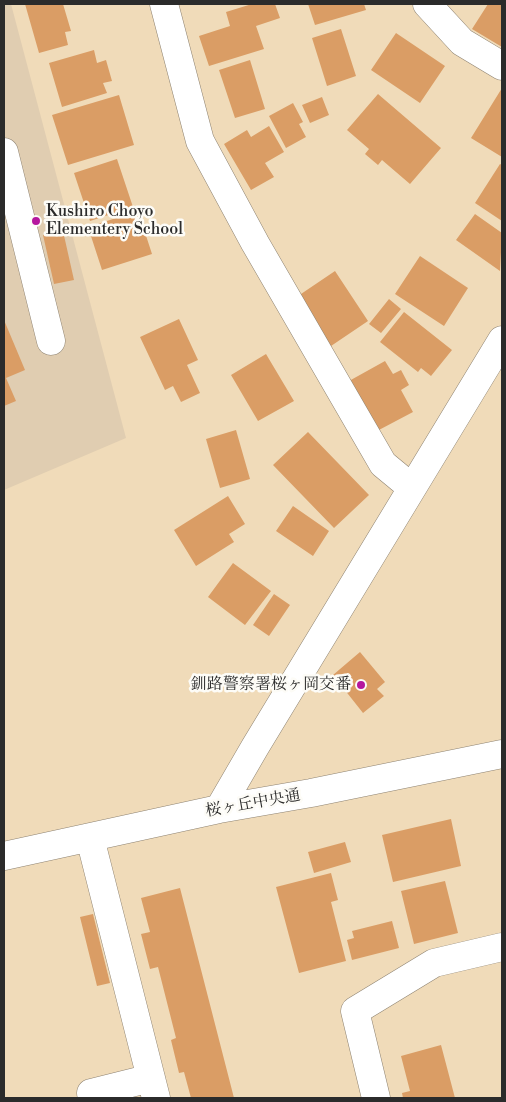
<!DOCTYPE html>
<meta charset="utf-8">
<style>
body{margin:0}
#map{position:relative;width:506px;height:1102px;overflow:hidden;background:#f0dbb9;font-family:"Libre Bodoni",serif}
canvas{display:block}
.frame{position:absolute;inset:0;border:5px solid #2b2b2b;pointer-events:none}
</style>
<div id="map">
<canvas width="506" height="1102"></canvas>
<div class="frame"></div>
</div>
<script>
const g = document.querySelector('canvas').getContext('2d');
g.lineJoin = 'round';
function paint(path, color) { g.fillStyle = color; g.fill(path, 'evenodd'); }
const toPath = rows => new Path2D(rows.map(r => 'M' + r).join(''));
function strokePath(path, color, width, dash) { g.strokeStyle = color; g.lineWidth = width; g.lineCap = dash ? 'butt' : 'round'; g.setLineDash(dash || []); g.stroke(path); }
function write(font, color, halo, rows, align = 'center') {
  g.font = font + ' "Libre Bodoni","Noto Serif JP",serif'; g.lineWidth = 5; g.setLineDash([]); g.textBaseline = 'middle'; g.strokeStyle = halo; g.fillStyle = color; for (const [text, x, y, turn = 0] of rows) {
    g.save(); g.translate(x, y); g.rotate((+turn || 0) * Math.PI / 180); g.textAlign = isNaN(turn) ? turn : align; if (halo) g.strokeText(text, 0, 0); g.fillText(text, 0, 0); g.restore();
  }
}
const built = toPath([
 [4,4,11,4,126,438,4,490]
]);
const building = toPath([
 [25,4,63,4,71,31,65,32,68,45,39,53],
 [252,4,275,4,280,18,256,26,264,49,209,66,199,36,230,26,226,12],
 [308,4,364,4,366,10,315,25],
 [488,4,502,4,502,47,472,29],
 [341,29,356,76,327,86,312,38],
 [396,33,445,66,420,103,371,70],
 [94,50,97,63,106,60,112,81,103,83,107,93,62,107,49,63],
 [250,60,265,109,235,118,219,70],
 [502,88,502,157,471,138],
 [378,94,441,148,410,184,382,160,378,165,365,154,369,149,347,130],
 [119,95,134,145,68,165,52,115],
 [322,97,329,115,310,123,302,105],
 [293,103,303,122,299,124,306,137,286,148,269,116],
 [269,126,284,152,265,163,274,177,251,190,224,144,247,130,251,137],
 [117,159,133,207,90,221,74,173],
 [500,164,502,165,502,221,475,203],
 [138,211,152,254,102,270,88,227],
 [475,214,502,233,500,271,456,240],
 [63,231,74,280,54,284,43,235],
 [420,256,468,288,444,326,395,294],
 [335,271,368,321,331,346,298,296],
 [389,299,401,309,381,333,369,324],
 [404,312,452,350,431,376,421,368,418,372,380,342],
 [179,319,198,360,187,365,200,393,181,402,173,386,165,390,140,337],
 [4,320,25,370,6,378,16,401,4,406],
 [266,354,294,401,258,421,231,375],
 [385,361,393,374,401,370,409,385,401,390,413,412,377,431,349,381],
 [236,430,250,479,220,488,206,439],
 [308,432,369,495,334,528,273,465],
 [228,496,245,524,229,534,234,542,196,566,174,530],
 [293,506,329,531,313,556,276,531],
 [233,563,271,591,245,625,208,597],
 [274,594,290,605,269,636,253,625],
 [360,652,385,682,377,689,384,696,363,713,333,675],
 [451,819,461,866,393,882,382,835],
 [345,842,351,862,314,873,308,852],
 [331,873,338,900,331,902,346,961,299,973,276,887],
 [445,881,458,933,414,944,401,891],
 [180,888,234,1098,191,1098,184,1072,179,1073,171,1040,176,1038,158,967,150,969,141,934,150,932,141,898],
 [93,914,110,983,97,986,80,917],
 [392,921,399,948,352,960,347,940,354,938,352,931],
 [441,1045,455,1098,403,1098,402,1093,410,1091,401,1056]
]);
const minor = toPath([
 [164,4,200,141,255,243,383,464,412,488],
 [427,4,462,42,502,66],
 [4,152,51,341],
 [219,809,255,747,502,340],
 [90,838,156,1098],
 [4,856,219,809,311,793,502,754],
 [93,1098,91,1093,151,1078],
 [376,1098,355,1011,434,963,502,947]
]);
const markers = [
 [36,221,5,"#b5179e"],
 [361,685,5,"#b5179e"]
];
const poiNames = [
 ["Kushiro Choyo",46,212],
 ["Elementery School",46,230],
 ["釧路警察署桜ヶ岡交番",351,685,"right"]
];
const streetNames = [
 ["桜ヶ丘中央通",253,804,-10]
];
paint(built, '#e0cdb1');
paint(building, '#da9d65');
strokePath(minor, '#8e8372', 29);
strokePath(minor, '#fff', 28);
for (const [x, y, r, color] of markers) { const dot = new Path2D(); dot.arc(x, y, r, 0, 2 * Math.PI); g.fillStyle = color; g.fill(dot); strokePath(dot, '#fdfcf7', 2); }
write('16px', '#2b2b2b', '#fdfcf7', poiNames, 'left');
write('16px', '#2b2b2b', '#fdfcf7', streetNames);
</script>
